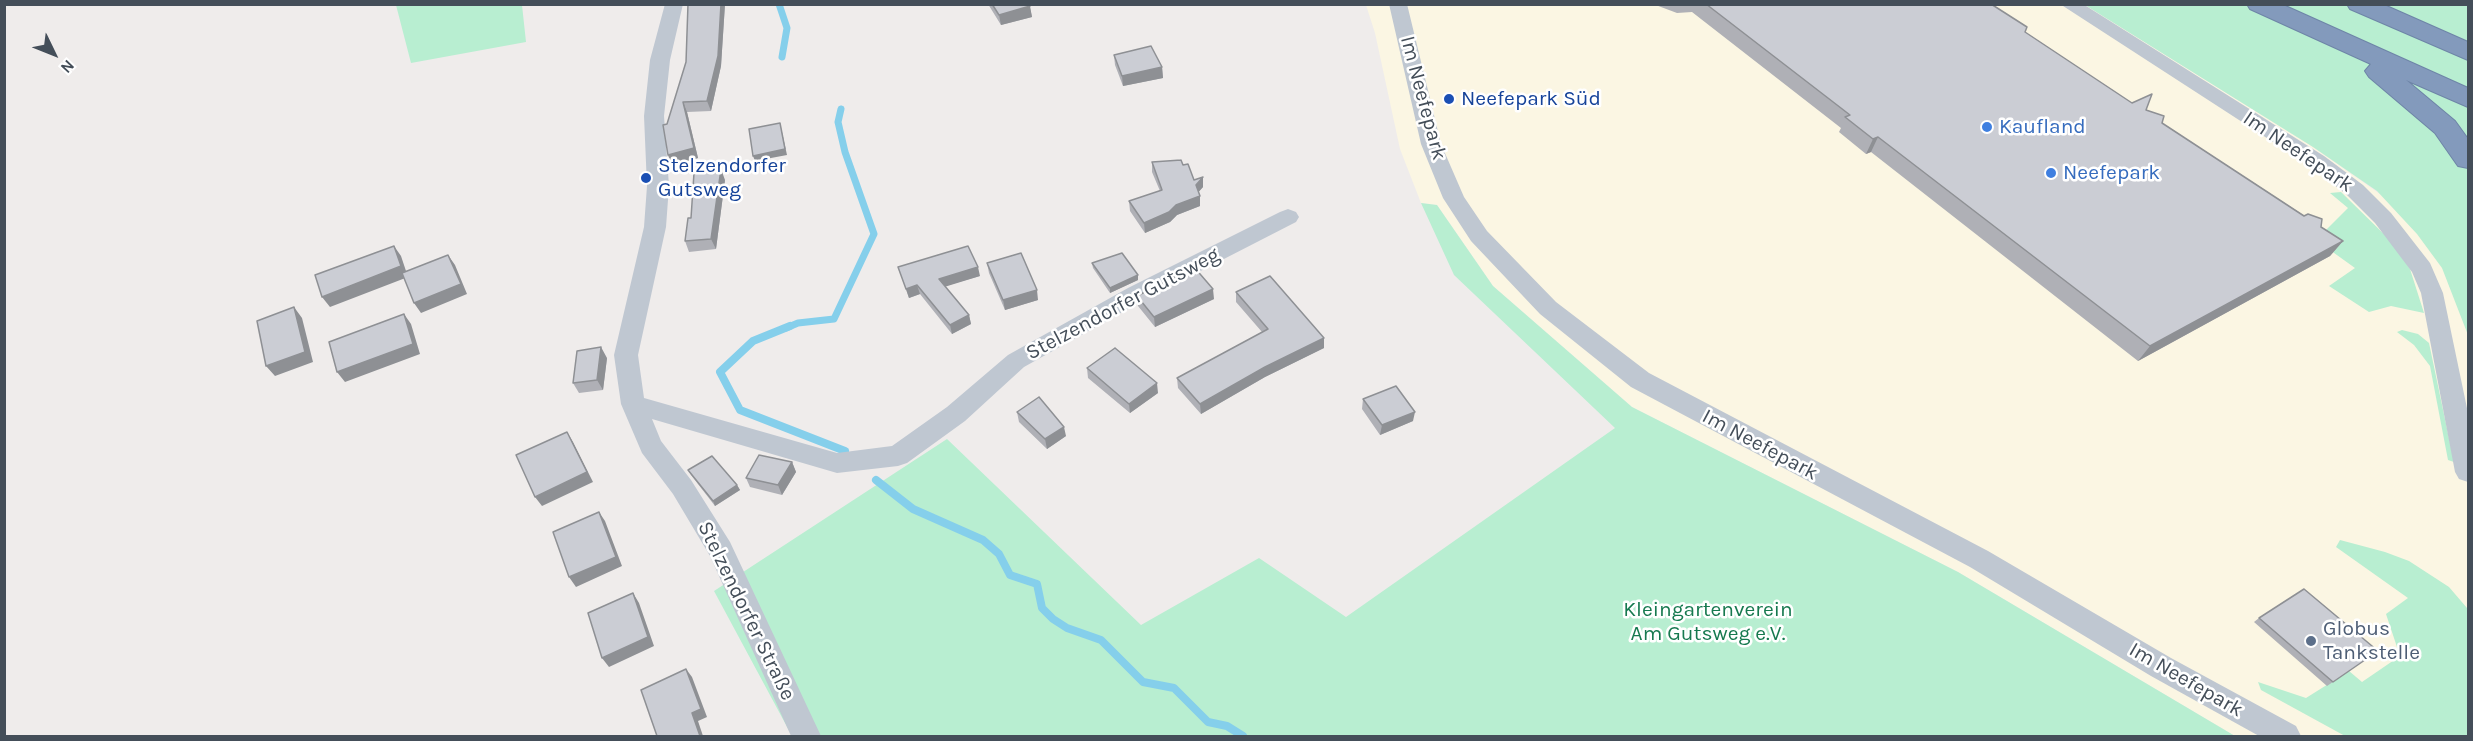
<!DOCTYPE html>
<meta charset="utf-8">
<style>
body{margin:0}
#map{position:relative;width:2473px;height:741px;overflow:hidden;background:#efeceb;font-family:Karla,sans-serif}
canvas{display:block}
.frame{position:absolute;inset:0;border:6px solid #444e59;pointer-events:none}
.north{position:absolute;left:24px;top:24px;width:60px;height:60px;-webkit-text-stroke:4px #fff;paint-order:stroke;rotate:133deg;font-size:16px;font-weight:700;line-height:24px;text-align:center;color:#444e59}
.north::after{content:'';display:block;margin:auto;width:21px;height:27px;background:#444e59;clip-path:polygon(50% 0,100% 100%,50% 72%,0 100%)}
</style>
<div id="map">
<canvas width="2473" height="741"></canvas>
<div class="frame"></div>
<div class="north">N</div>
</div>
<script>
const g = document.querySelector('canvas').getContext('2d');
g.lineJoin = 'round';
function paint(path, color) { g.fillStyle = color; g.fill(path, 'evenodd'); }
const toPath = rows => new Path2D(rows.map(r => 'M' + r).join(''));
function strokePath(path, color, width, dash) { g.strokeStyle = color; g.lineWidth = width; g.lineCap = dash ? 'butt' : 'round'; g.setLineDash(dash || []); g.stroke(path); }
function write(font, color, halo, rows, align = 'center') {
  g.font = font + ' Karla,sans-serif'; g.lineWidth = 5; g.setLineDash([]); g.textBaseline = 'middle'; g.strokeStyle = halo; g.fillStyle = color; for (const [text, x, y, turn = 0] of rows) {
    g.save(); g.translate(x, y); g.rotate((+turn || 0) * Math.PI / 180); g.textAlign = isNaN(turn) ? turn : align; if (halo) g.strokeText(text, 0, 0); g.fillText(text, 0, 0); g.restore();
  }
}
const commercial = toPath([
 [1366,5,2085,5,2313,147,2404,211,2468,305,2468,736,2235,736,1958,572,1632,407,1493,286,1437,205,1421,203,1400,149,1375,33]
]);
const green = toPath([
 [396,5,522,5,526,42,411,63],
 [2085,5,2468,5,2468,335,2442,268,2417,234,2377,191,2313,147],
 [2341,192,2392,242,2410,269,2424,313,2391,306,2369,312,2329,286,2355,268,2316,240,2348,208,2330,193],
 [1421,203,1437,205,1493,286,1632,407,1958,572,2235,736,792,736,714,591,947,439,1141,625,1259,558,1346,617,1615,428,1454,275],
 [2402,330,2418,334,2429,343,2454,462,2448,460,2430,366,2414,345,2397,332],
 [2340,540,2385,552,2409,561,2449,587,2467,608,2468,736,2345,736,2261,690,2258,682,2306,698,2349,671,2362,682,2400,656,2386,614,2408,598,2336,547]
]);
const streamFar1 = toPath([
 [779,4,787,28,782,57],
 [786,328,798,323,834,319,874,234,845,152,838,122,841,109]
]);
const stream = toPath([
 [790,326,753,341,720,372,740,410,845,451],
 [876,480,913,509,983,540,999,554,1010,575,1037,584,1042,608,1053,619,1067,628,1101,640,1143,682,1174,688,1208,722,1227,726,1243,736]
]);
const minor = toPath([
 [665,4,683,4,670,60,664,116,669,186,666,227,638,355,644,398,837,453,892,446,947,407,1008,355,1128,288,1280,212,1288,209,1296,212,1299,217,1296,222,1144,300,1024,367,965,421,907,463,898,466,837,473,652,419,661,441,691,480,730,542,821,736,791,736,710,556,673,494,642,453,621,404,614,355,644,227,647,186,644,116,650,60,665,4],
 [1389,4,1407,4,1441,144,1464,197,1487,231,1556,302,1649,373,1988,551,2171,658,2296,726,2301,736,2259,736,2151,676,1970,567,1631,387,1540,314,1471,241,1443,198,1421,144,1389,4],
 [2060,4,2083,4,2324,156,2363,185,2391,213,2430,263,2443,293,2468,413,2468,482,2459,479,2455,472,2421,293,2412,272,2375,223,2347,195,2310,166,2060,4]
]);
const motorway = toPath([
 [2247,4,2281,4,2468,88,2468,107,2406,80,2455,121,2468,139,2468,168,2458,166,2435,133,2369,77,2365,71,2371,64,2250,9,2247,4],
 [2347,4,2382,4,2468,42,2468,60,2350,9,2347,4]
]);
const wall = toPath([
 [688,4,725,4,721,66,711,111,687,112,698,158,672,165,667,124,686,62],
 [988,4,1029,4,1032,17,1001,25],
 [1653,4,1991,4,2025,32,2132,103,2146,110,2162,123,2343,241,2330,256,2138,361,1871,152,1866,154,1839,132,1841,128,1692,12,1677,13],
 [1114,55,1162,67,1163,78,1123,86,1115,65],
 [1152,162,1183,165,1194,180,1203,187,1198,192,1200,196,1200,206,1177,215,1170,222,1145,233,1130,211,1129,201,1160,191,1152,172],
 [725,180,716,249,689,252,685,241,691,218],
 [987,263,1038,300,1005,310,989,273],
 [1092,263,1138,280,1110,293,1093,268],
 [898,267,980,276,945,286,969,315,971,324,952,334,920,294,909,298],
 [1236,292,1324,348,1265,377,1201,414,1178,388,1177,378,1262,332,1236,302],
 [1137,296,1214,299,1155,327,1138,306],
 [607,358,603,390,579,393,573,383],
 [1087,368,1158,393,1130,413,1088,378],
 [1363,399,1413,421,1380,435,1362,409],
 [1017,412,1066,436,1047,449,1019,422],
 [792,462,796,472,782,495,750,487,746,478],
 [688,470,737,485,740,490,715,506,691,475],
 [2259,618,2378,651,2327,686,2254,622]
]);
const shadedWall = toPath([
 [721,4,725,4,721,66,711,111,707,101],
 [1030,6,1032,17,1001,25,999,15],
 [1162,67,1163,78,1123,86,1122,76],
 [683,102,687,112,698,158,672,165,668,155],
 [780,123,787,155,755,161,753,156],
 [1878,137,1871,152,1866,154,1873,139],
 [721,169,725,180,716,249,711,239],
 [1203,177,1203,187,1196,195,1196,185],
 [1200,196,1200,206,1177,215,1170,222,1145,233,1144,223,1176,205],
 [2343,241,2330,256,2138,361,2150,346],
 [394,246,401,256,408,277,330,307,322,297],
 [448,255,455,265,467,294,421,313,414,303],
 [978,267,980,276,941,288,939,279],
 [1138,275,1138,280,1110,293,1110,288],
 [917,285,920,294,909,298,906,289],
 [1213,289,1214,299,1155,327,1154,317],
 [1037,290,1038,300,1005,310,1003,300],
 [294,307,302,318,313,362,275,376,266,366],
 [404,314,411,324,420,354,345,382,337,372],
 [969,315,971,324,952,334,950,325],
 [1324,338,1324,348,1265,377,1201,414,1200,404,1265,367],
 [601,347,607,358,603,390,597,380],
 [1157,383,1158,393,1130,413,1129,404],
 [1415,412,1413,421,1380,435,1382,425],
 [1064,427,1066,436,1047,449,1045,439],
 [567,432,573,442,593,482,542,506,535,497],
 [792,462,796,472,782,495,778,485],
 [737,485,740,490,715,506,713,501],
 [599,512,605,521,622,566,576,587,569,577],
 [633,593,639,603,654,646,609,667,602,658],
 [686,669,692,677,707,717,698,721,703,736,700,736,692,713]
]);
const building = toPath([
 [688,4,721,4,718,56,707,101,683,102,694,148,668,155,663,125,667,124,686,62,688,4],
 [992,4,1029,4,1030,6,999,15,992,4],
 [1706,4,1991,4,2027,27,2025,32,2132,103,2152,94,2146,110,2164,116,2162,123,2304,216,2308,214,2322,219,2321,227,2343,241,2150,346,1878,137,1873,139,1845,117,1850,115,1706,4],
 [1151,46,1162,67,1122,76,1114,55,1151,46],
 [780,123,785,149,753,156,749,129,780,123],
 [1181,160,1183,165,1188,164,1194,180,1203,177,1196,185,1200,196,1176,205,1169,212,1144,223,1129,201,1162,190,1152,162,1181,160],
 [721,169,711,239,685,241,688,218,691,218,694,173,721,169],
 [394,246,401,266,322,297,315,275,394,246],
 [968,246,978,267,939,279,969,315,950,325,917,285,906,289,898,267,968,246],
 [1021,253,1037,290,1003,300,987,263,1021,253],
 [1122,253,1138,275,1110,288,1092,263,1122,253],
 [448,255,461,284,414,303,402,273,448,255],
 [1194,267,1213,289,1154,317,1137,296,1194,267],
 [1270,276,1324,338,1265,367,1200,404,1177,378,1268,329,1236,292,1270,276],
 [294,307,305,352,266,366,257,321,294,307],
 [404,314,413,344,337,372,329,342,404,314],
 [601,347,597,380,573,383,577,351,601,347],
 [1115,348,1157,383,1129,404,1087,368,1115,348],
 [1396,386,1415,412,1382,425,1363,399,1396,386],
 [1039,397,1064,427,1045,439,1017,412,1039,397],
 [567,432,587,472,535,497,516,455,567,432],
 [759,455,792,462,778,485,746,478,759,455],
 [712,456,737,485,713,501,688,470,712,456],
 [599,512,616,557,569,577,553,532,599,512],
 [2304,589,2378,651,2333,682,2259,618,2304,589],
 [633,593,648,637,602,658,588,613,633,593],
 [686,669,701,709,692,713,700,736,657,736,641,690,686,669]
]);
const markers = [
 [1449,99,6,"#1a4fb4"],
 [1987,127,6,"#3f7fe0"],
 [2051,173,6,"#3f7fe0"],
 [646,178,6,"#1a4fb4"],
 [2311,641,6,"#5c6f8a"]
];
const streetNames = [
 ["Im Neefepark",1423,98,75],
 ["Im Neefepark",2298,152,34],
 ["Stelzendorfer Gutsweg",1123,304,-28],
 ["Im Neefepark",1760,445,28],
 ["Stelzendorfer Straße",746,611,64],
 ["Im Neefepark",2186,680,30]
];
const transitNames = [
 ["Neefepark Süd",1461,99],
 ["Stelzendorfer",658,166],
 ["Gutsweg",658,190]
];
const shopNames = [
 ["Kaufland",1999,127],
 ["Neefepark",2063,173]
];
const parkNames = [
 ["Kleingartenverein",1708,610],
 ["Am Gutsweg e.V.",1708,634]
];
const serviceNames = [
 ["Globus",2323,629],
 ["Tankstelle",2323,653]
];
paint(commercial, '#fbf6e3');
paint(green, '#b8eed1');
strokePath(streamFar1, '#85cfeb', 7);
strokePath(stream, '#85cfeb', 8);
strokePath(motorway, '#6e85a7', 2);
paint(minor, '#bfc7d1');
paint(motorway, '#839abc');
paint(wall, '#afb0b6');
paint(shadedWall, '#8e9094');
paint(building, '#cbcdd4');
strokePath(building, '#8e9094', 1.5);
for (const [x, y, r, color] of markers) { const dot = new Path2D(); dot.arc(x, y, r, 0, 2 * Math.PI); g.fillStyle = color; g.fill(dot); strokePath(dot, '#fff', 2); }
write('21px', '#444e59', '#fff', streetNames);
write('21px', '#164399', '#fff', transitNames, 'left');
write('21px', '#366cbe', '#fff', shopNames, 'left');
write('21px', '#16794f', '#fff', parkNames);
write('21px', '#4e5e75', '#fff', serviceNames, 'left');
</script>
